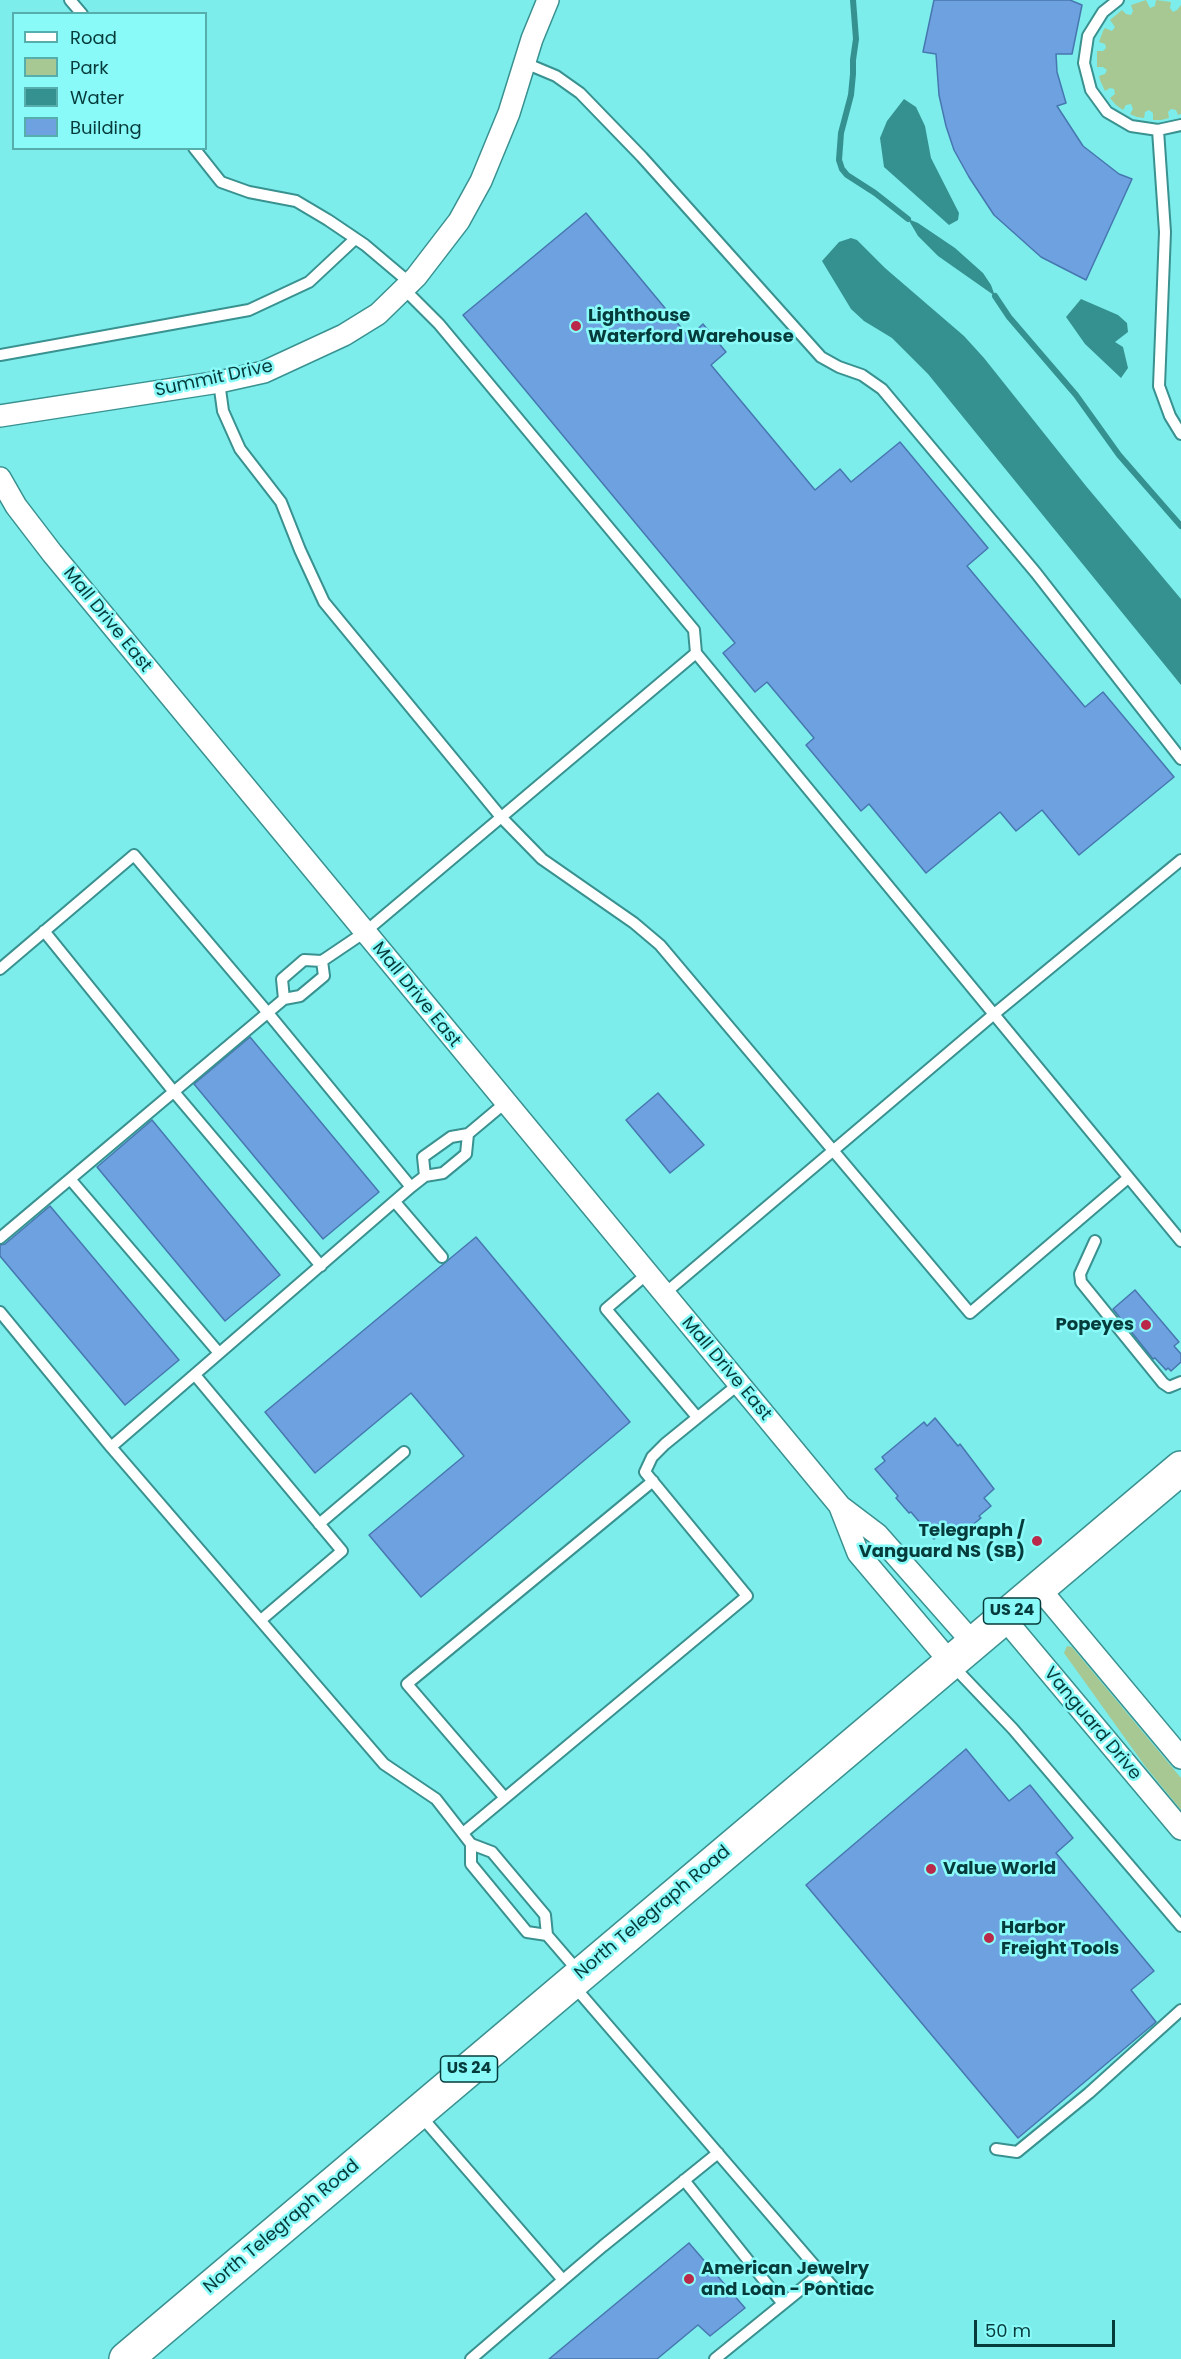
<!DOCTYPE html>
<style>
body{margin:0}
#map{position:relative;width:1181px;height:2359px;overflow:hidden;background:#7cedeb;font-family:Poppins,sans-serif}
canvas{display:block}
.legend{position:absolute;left:12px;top:12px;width:195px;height:138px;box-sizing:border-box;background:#8afaf8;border:2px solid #55aeac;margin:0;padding:8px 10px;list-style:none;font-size:18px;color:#063b3b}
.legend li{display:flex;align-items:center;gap:12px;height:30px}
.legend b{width:30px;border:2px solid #55aeac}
.scale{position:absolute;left:974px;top:2320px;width:141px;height:27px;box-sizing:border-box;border:3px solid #063b3b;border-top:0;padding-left:8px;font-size:18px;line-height:21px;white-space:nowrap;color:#063b3b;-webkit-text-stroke:4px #8afaf8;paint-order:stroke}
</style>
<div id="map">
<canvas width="1181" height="2359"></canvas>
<ul class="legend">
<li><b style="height:8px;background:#fff"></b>Road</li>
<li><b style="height:16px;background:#a7c893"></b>Park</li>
<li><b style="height:16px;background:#359190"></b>Water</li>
<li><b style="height:16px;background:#6ea1df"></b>Building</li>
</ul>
<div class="scale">50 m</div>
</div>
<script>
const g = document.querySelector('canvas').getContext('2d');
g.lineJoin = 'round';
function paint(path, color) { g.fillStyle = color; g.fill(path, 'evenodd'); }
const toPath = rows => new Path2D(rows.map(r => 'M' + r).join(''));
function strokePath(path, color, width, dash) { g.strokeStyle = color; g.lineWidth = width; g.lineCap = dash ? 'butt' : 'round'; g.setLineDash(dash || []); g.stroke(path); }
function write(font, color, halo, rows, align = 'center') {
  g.font = font + ' Poppins,sans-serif'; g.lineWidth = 5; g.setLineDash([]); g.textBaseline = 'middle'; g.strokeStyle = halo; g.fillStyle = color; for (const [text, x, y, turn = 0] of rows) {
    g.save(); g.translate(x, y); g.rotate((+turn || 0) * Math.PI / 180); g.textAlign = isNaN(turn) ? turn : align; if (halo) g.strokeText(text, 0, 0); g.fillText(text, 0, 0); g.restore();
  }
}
const green = toPath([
 [1146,0,1150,8,1155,6,1156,0,1171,2,1170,8,1173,12,1177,10,1181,5,1181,114,1178,115,1176,110,1171,109,1168,112,1169,118,1161,120,1153,120,1153,113,1149,110,1145,112,1144,118,1137,117,1130,114,1133,109,1131,104,1126,105,1123,110,1116,105,1110,98,1115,94,1114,89,1110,88,1105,91,1100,80,1099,76,1105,74,1107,70,1103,67,1097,67,1097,51,1103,51,1106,48,1105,44,1099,42,1103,31,1105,28,1112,31,1115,27,1110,20,1122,10,1126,14,1131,15,1133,11,1131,5],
 [1067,1646,1072,1647,1181,1778,1181,1810,1145,1766,1064,1653]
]);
const water = toPath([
 [904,99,916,107,925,126,931,158,959,213,958,220,949,225,884,167,880,138,887,121],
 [908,219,918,223,955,248,983,273,991,285,995,296,938,256,918,236],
 [851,238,857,240,885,268,964,336,984,358,1086,486,1181,599,1181,685,928,374,892,338,864,321,851,309,822,261,839,242],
 [1081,299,1118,315,1127,323,1128,332,1115,342,1123,347,1128,368,1121,378,1085,344,1066,317]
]);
const stream = toPath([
 [853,0,856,39,853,60,853,74,851,95,841,133,839,160,842,169,847,175,875,193,908,219],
 [995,296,1009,317,1076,395,1119,455,1181,526]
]);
const building = toPath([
 [934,0,1070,0,1082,5,1072,54,1056,54,1057,72,1066,103,1057,106,1083,146,1119,174,1132,179,1086,280,1041,257,994,215,969,177,954,150,946,126,939,95,936,54,923,52,934,0],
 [586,213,689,337,703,324,726,352,711,365,815,490,840,469,851,482,900,442,988,548,967,566,1085,707,1103,692,1174,777,1079,855,1042,810,1016,831,1000,812,926,873,869,804,861,811,806,745,814,738,767,682,755,692,723,653,735,643,463,315,586,213],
 [250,1037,379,1192,323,1239,194,1084,250,1037],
 [658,1093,704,1145,670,1173,626,1120,658,1093],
 [152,1120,280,1275,225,1321,97,1167,152,1120],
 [50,1206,179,1360,125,1405,0,1256,0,1245,5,1244,50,1206],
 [476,1237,630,1422,421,1597,369,1535,464,1456,411,1393,315,1473,265,1412,476,1237],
 [1135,1290,1179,1342,1174,1346,1181,1354,1181,1362,1171,1371,1168,1368,1166,1370,1155,1358,1153,1359,1113,1309,1135,1290],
 [935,1418,958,1446,960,1444,994,1489,984,1498,991,1506,979,1516,981,1518,965,1531,963,1529,952,1538,945,1530,934,1539,911,1512,909,1513,896,1498,898,1496,875,1469,885,1461,882,1457,924,1422,927,1426,935,1418],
 [966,1749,1009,1801,1030,1785,1073,1838,1056,1853,1154,1971,1131,1990,1156,2022,1018,2138,806,1885,966,1749],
 [689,2243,745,2308,710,2336,698,2325,657,2359,549,2359,689,2243]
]);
const lane = toPath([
 [70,0,82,14],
 [1118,0,1103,12,1088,36,1084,63,1091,90,1107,112,1131,126,1158,130,1181,125],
 [525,63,556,76,580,93,642,157,821,357,839,367,862,375,882,389,1036,573,1181,759],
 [1158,130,1165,232,1159,386,1170,416,1181,434],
 [194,148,221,182,249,192,296,201,328,220,365,245,410,283],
 [404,289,439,324,694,630,696,653,1181,1241],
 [0,355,249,310,309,282,355,239],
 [219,382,223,411,240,449,281,502,300,550,324,602,501,817,542,859,634,923,660,945,970,1313,1128,1178],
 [44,931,174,1092,321,1266],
 [0,969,134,855,268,1013,411,1187,111,1447,0,1312],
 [284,999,282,979,304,960,322,961,365,932,696,653],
 [425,1176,423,1157,451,1137,468,1134,505,1103],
 [70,1179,219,1353],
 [411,1187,425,1176,443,1173,466,1154,468,1134],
 [395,1202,442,1257],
 [0,1238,284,999,300,996,324,976,322,961],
 [1095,1241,1080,1274,1081,1282,1163,1383,1169,1387,1181,1382],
 [647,1274,606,1309,697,1417],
 [664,1294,993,1015,1181,860],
 [195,1375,342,1551,261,1620],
 [111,1447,384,1764,436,1799,471,1844,492,1852,545,1915,547,1935,578,1971],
 [319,1524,404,1452],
 [953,1666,1013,1729,1181,1926],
 [505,1798,407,1684,653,1481],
 [463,1833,747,1596,645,1472,652,1457,665,1444,740,1383],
 [471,1844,471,1864,527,1932,547,1935],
 [573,1985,833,2287],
 [420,2115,563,2280,603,2246,718,2153],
 [996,2149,1017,2152,1089,2093,1181,2010],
 [684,2180,783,2304],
 [471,2359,563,2280],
 [715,2359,821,2273]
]);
const street = toPath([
 [0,416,219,382,264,372,344,335,378,314,416,277,459,221,481,181,509,113,532,39,548,0],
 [0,478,16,506,52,553,840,1506,877,1534,974,1644],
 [840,1507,858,1553,951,1663],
 [1039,1588,1181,1758],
 [1004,1618,1181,1829]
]);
const primary = toPath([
 [126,2359,1181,1468]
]);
const markers = [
 [576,326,6,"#ba2949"],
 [1146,1325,6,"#ba2949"],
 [1037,1541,6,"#ba2949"],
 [931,1869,6,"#ba2949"],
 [989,1938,6,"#ba2949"],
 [689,2279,6,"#ba2949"]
];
const shields = [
 [1012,1611,57],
 [469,2069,57]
];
const shieldNames = [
 ["US 24",1012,1611],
 ["US 24",469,2069]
];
const poiNames = [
 ["Lighthouse",588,316],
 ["Waterford Warehouse",588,337],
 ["Popeyes",1134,1325,"right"],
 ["Telegraph /",1025,1531,"right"],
 ["Vanguard NS (SB)",1025,1552,"right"],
 ["Value World",943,1869],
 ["Harbor",1001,1928],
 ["Freight Tools",1001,1949],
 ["American Jewelry",701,2269],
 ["and Loan - Pontiac",701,2290]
];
const streetNames = [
 ["Summit Drive",214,379,-12],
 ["Mall Drive East",107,620,51],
 ["Mall Drive East",416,995,51],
 ["Mall Drive East",726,1369,50],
 ["Vanguard Drive",1092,1724,50],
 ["North Telegraph Road",653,1913,-40],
 ["North Telegraph Road",282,2227,-40]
];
paint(green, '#a7c893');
paint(water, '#359190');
strokePath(stream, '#359190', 6);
paint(building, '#6ea1df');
strokePath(building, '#4777b0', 1.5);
strokePath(lane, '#399190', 14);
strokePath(street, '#399190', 24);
strokePath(primary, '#399190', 36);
strokePath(lane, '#fff', 10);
strokePath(street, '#fff', 21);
strokePath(primary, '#fff', 33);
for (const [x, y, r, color] of markers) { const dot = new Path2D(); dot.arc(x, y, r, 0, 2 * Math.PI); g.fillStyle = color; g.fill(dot); strokePath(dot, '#8afaf8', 2); }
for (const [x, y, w] of shields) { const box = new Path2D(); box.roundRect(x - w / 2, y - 13, w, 26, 4.5); g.fillStyle = '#8afaf8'; g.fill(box); strokePath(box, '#063b3b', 1.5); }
write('bold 16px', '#063b3b', null, shieldNames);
write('bold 18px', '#063b3b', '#8afaf8', poiNames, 'left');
write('18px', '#063b3b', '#8afaf8', streetNames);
</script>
